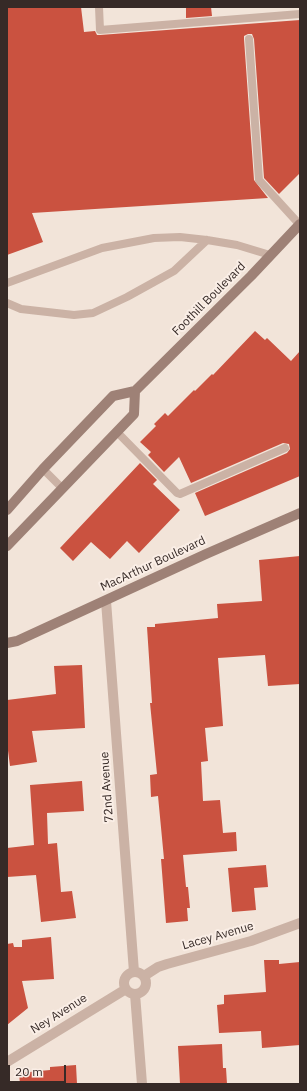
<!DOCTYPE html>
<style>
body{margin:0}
#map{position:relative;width:307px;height:1091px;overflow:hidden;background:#f2e4d9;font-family:"IBM Plex Sans",sans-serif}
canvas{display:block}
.frame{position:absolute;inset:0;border:8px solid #362a27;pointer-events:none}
.scale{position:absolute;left:8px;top:1065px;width:58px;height:18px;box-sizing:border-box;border:2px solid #362a27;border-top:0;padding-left:5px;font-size:12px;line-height:14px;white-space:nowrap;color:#362a27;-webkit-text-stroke:3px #faeee6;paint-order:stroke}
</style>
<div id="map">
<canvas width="307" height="1091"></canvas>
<div class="frame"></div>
<div class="scale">20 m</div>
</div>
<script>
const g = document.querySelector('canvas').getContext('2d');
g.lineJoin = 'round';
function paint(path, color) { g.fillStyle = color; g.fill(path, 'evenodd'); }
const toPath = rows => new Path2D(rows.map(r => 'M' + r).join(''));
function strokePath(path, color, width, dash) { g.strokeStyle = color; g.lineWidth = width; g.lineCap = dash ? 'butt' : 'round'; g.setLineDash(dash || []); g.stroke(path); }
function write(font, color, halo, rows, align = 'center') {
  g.font = font + ' "IBM Plex Sans",sans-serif'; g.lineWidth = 4; g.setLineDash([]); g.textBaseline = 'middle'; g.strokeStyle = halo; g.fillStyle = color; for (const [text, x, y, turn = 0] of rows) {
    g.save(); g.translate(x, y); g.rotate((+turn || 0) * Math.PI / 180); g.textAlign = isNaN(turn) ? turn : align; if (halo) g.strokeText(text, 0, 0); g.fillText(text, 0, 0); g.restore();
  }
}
const building = toPath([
 [7,7,81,7,84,32,95,31,97,35,100,35,300,20,300,173,279,194,264,178,254,39,252,34,248,34,244,36,244,39,254,180,268,198,32,213,43,242,7,255],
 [186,7,211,7,212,16,186,18],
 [255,331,265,340,267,338,291,361,300,351,300,476,205,516,195,493,287,453,290,449,289,444,283,443,191,483,179,457,164,472,148,455,151,452,140,442,156,426,154,424,165,413,168,416,194,390,195,391,212,374,213,375],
 [140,463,157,480,153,484,180,510,139,553,127,541,110,559,91,542,73,561,60,548],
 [300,556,300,684,268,686,265,655,218,658,223,726,205,728,208,761,201,762,203,801,220,800,223,833,236,832,237,851,183,855,186,887,188,887,190,908,187,908,188,921,166,923,161,859,164,859,158,796,151,797,150,775,157,774,150,703,152,703,147,627,155,627,155,624,218,618,217,604,262,601,259,560],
 [82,665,85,728,32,731,37,762,10,766,7,743,7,700,56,694,54,666],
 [82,781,84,811,47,813,48,844,57,843,61,892,72,891,76,918,41,922,36,875,7,877,7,848,34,845,30,785],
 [266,865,268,887,254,888,256,910,232,912,228,868],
 [51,937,54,979,22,981,28,1008,7,1025,7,944,13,943,14,947,22,947,22,940],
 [264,960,279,960,279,964,300,962,300,1045,262,1048,261,1031,219,1033,217,1005,224,1004,224,995,266,992],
 [222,1044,223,1068,226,1068,227,1084,180,1084,178,1046],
 [76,1065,77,1084,20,1084,19,1073,50,1070,50,1067]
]);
const lane = toPath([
 [99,7,100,30,300,14],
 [249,39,259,180,300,225],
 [7,283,102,248,154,238,180,237,207,240,237,245,270,255],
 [7,303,21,309,74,315,93,313,127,297,174,271,207,240],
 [117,432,177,493,180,494,285,448],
 [43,469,62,488]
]);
const street = toPath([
 [106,601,134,972],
 '124 983a11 11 0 1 1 22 0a11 11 0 1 1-22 0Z',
 [144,976,158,967,167,964,251,941,300,923],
 [135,994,142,1084],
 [7,1062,126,989]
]);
const secondary = toPath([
 [7,510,43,469,113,396,135,391,251,276,300,224],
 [7,546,134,414,135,391],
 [7,643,17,641,206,554,300,513]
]);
const streetNames = [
 ["Foothill Boulevard",209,299,-45],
 ["MacArthur Boulevard",153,564,-25],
 ["72nd Avenue",107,787,-94],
 ["Lacey Avenue",218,936,-16],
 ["Ney Avenue",59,1014,-32]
];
paint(building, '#ca5240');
strokePath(lane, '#cbb2a5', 8);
strokePath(street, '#cbb2a5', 10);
strokePath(secondary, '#9e8176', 10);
write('12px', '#362a27', '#faeee6', streetNames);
</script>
